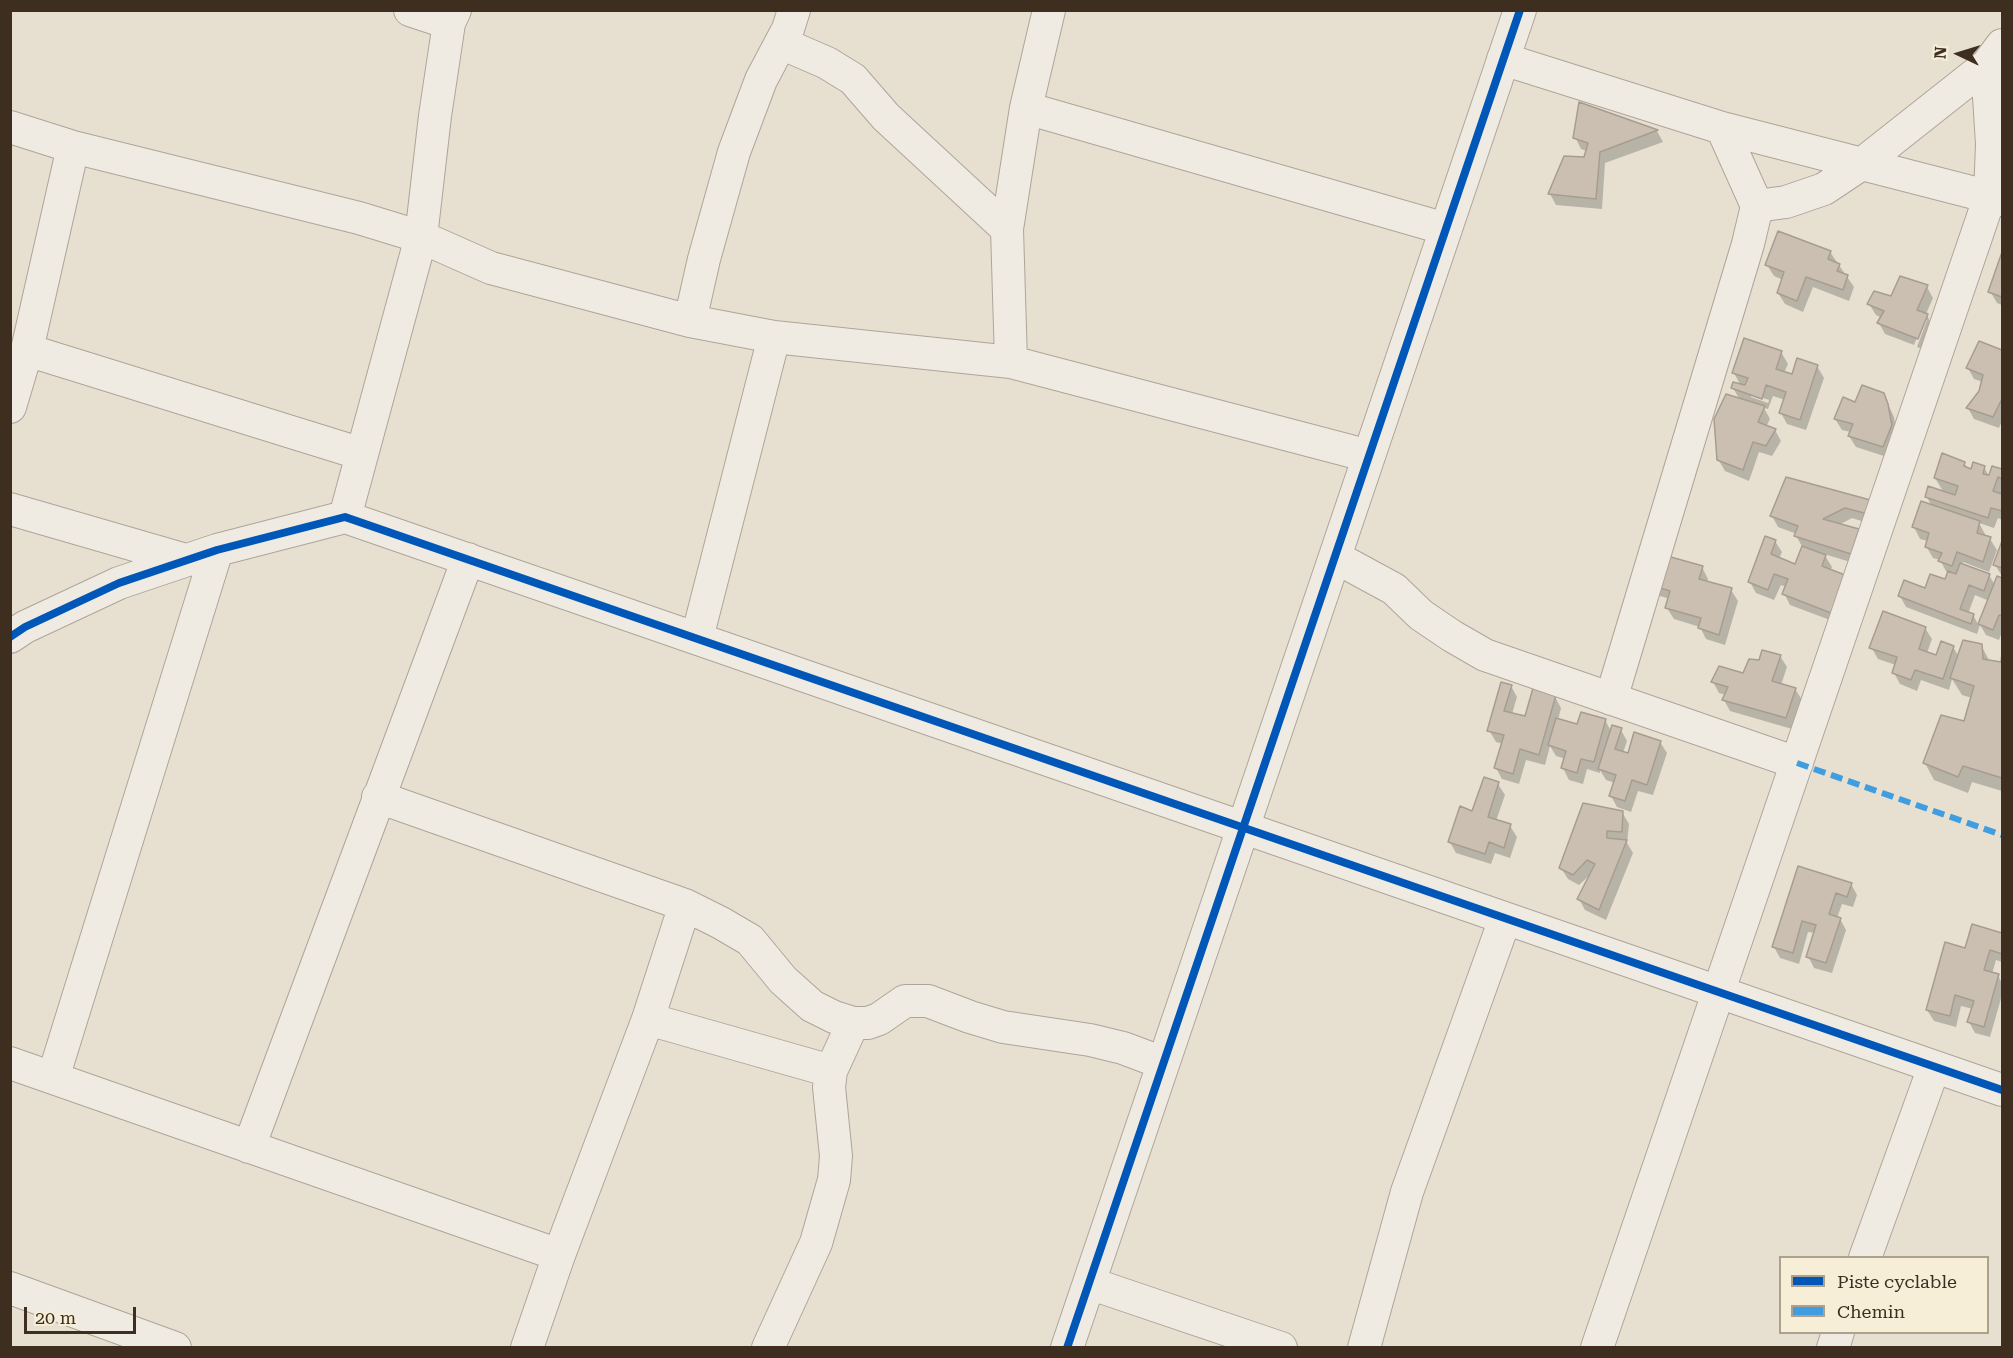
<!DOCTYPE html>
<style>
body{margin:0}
#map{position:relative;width:2013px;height:1358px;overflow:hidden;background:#e7e0d1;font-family:"Roboto Serif",serif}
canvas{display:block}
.frame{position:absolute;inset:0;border:12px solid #3d2e20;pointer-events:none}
.legend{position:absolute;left:1779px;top:1256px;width:210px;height:78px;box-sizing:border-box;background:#f7eed8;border:2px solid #ada18e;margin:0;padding:8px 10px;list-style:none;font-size:18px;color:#3d2e20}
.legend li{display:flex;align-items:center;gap:12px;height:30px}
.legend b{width:30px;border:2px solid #ada18e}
.north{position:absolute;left:1929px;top:24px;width:60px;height:60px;-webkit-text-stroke:4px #f7eed8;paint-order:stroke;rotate:274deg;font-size:16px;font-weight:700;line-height:24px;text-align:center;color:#3d2e20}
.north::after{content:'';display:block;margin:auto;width:21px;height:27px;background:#3d2e20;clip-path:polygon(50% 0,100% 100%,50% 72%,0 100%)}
.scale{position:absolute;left:24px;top:1307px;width:112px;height:27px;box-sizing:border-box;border:3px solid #3d2e20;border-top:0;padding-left:8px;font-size:18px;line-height:21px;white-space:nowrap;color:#3d2e20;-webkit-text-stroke:4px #f7eed8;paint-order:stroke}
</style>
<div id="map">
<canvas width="2013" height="1358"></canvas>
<div class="frame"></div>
<ul class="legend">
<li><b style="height:8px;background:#0057b8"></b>Piste cyclable</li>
<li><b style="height:8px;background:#3f9de0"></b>Chemin</li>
</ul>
<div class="north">N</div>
<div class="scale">20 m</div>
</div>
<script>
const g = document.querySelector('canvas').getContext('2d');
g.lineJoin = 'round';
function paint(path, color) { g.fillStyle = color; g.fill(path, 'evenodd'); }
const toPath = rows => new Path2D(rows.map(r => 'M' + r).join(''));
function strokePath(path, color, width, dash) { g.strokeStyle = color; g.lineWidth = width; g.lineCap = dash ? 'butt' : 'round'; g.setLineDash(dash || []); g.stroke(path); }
const shadow = toPath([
 [1581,104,1657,131,1663,142,1605,163,1602,209,1556,205,1550,194,1585,159,1587,151,1581,149,1575,137],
 [1830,252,1854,287,1849,301,1813,287,1803,312,1785,304,1778,293,1783,280,1774,276,1767,265],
 [2002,257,2002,305,1997,303,1990,291],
 [1927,287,1933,298,1926,314,1933,326,1924,350,1917,347,1927,320,1924,320,1914,345,1885,334,1879,323,1882,318,1876,315,1869,304],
 [1980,343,2002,352,2002,421,1999,428,1974,419,1968,408,1980,392,1983,382,1974,379,1968,368],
 [1781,352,1788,364,1784,373,1793,376,1817,366,1824,378,1806,430,1787,424,1781,413,1785,400,1773,396,1768,409,1764,408,1770,419,1766,427,1775,430,1781,441,1772,456,1759,452,1749,481,1725,471,1718,459,1740,400,1733,388,1741,386,1734,373],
 [1751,394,1769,400,1768,403,1751,397],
 [1883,394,1894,417,1897,438,1890,458,1856,447,1849,436,1851,432,1842,430,1835,419,1856,404],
 [1964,463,1968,469,1972,471,1984,467,1990,478,1993,468,2002,471,2002,520,1998,518,1994,528,1979,523,1985,534,1984,537,1990,539,1997,550,1989,572,1963,562,1962,565,1989,575,1995,585,1997,578,2002,580,2002,632,1999,640,1986,635,1980,625,1977,634,1906,607,1900,596,1926,590,1946,581,1949,573,1947,573,1940,560,1933,558,1926,546,1928,541,1920,539,1914,527,1932,507,1927,497,1944,493,1935,478],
 [1975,595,1989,601,1979,626,1973,615,1968,614],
 [1873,502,1874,525,1852,518,1839,525,1858,530,1865,541,1857,564,1824,554,1832,567,1830,571,1838,623,1790,605,1784,593,1786,587,1781,585,1774,600,1756,593,1750,582,1775,541,1782,552,1779,559,1796,566,1803,548,1796,536,1797,534,1778,527,1772,516],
 [2002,545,2002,576,1995,565],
 [1702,567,1708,579,1707,583,1731,590,1738,601,1725,645,1706,639,1700,627,1674,619,1667,608,1670,599,1660,596,1653,585],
 [1925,628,1932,639,1927,653,1937,657,1953,647,1959,657,1981,645,1990,662,2002,663,2002,791,1972,782,1968,793,1934,780,1925,763,1965,723,1972,698,1962,695,1952,679,1949,690,1921,680,1917,691,1900,684,1894,673,1896,665,1878,659,1871,647],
 [1780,656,1787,667,1781,685,1795,689,1802,700,1792,729,1730,711,1724,700,1726,695,1719,693,1713,682,1744,675,1760,662],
 [1511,686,1517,697,1512,714,1526,718,1555,697,1561,708,1558,720,1578,726,1605,720,1611,731,1621,730,1627,741,1623,753,1629,754,1660,742,1667,753,1653,795,1638,791,1631,812,1617,807,1611,796,1615,783,1606,780,1600,770,1600,773,1587,769,1583,784,1569,780,1563,768,1566,759,1556,756,1550,746,1545,765,1526,760,1519,784,1502,779,1496,768,1503,744,1496,742,1489,730],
 [1498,784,1505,795,1496,821,1510,826,1517,837,1510,858,1495,853,1491,864,1456,853,1450,842],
 [1622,812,1629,824,1627,843,1633,853,1606,920,1585,910,1579,899,1591,874,1579,885,1568,879,1561,868],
 [1799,868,1851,884,1857,895,1853,907,1842,904,1837,918,1840,919,1846,930,1832,973,1814,968,1808,956,1815,933,1808,932,1799,964,1780,958,1774,947],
 [1973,926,2002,934,2002,962,1996,960,1992,974,1998,976,2002,983,2002,995,1990,1037,1975,1033,1969,1022,1973,1009,1961,1006,1956,1027,1934,1021,1927,1010,1966,950]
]);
const building = toPath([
 [1579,102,1658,130,1600,152,1596,199,1548,194,1564,156,1584,157,1588,143,1573,138,1579,102],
 [1778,231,1831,251,1828,259,1840,264,1837,271,1848,275,1843,290,1806,277,1797,301,1777,293,1784,272,1765,265,1778,231],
 [2002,252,2002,297,1988,292,2002,252],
 [1900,276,1928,285,1917,310,1928,314,1918,339,1877,323,1884,311,1867,304,1874,291,1891,296,1900,276],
 [1744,338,1782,351,1776,369,1792,374,1797,358,1818,365,1800,420,1779,413,1786,392,1766,385,1762,399,1731,388,1733,382,1745,385,1748,378,1732,373,1744,338],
 [1979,341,2002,350,2002,399,1993,417,1966,408,1979,391,1983,375,1966,368,1979,341],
 [1862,385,1884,393,1888,404,1892,425,1883,447,1848,436,1853,424,1834,419,1843,397,1855,402,1862,385],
 [1726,394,1765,406,1758,422,1776,429,1766,446,1753,442,1743,470,1717,460,1714,419,1726,394],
 [1942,453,1965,462,1964,466,1971,469,1973,462,1985,466,1983,474,1989,475,1992,466,2002,469,2002,479,1998,477,1993,491,2002,494,2002,511,1991,508,1988,518,1925,497,1928,486,1955,495,1958,486,1934,478,1942,453],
 [1786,477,1874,501,1868,514,1845,508,1823,519,1859,529,1851,554,1794,536,1798,526,1770,516,1786,477],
 [1921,501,1980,521,1977,533,1991,537,1983,562,1957,552,1952,566,1938,561,1942,553,1925,547,1929,533,1912,527,1921,501],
 [1765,536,1776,540,1771,554,1795,564,1802,546,1826,555,1822,566,1845,575,1831,613,1782,594,1788,579,1774,574,1768,590,1748,582,1765,536],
 [2002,541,2002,568,1993,565,2002,541],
 [1660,554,1703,566,1699,579,1732,588,1719,635,1698,628,1701,618,1665,608,1670,591,1651,585,1660,554],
 [1960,563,1990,574,1984,591,1969,585,1960,609,1974,614,1971,624,1898,596,1904,580,1925,588,1930,574,1945,579,1948,571,1956,574,1960,563],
 [1997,576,2002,578,2002,616,1999,615,1993,630,1978,624,1997,576],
 [1883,611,1926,627,1919,649,1936,655,1941,641,1954,646,1943,679,1915,670,1911,680,1892,673,1897,657,1869,648,1883,611],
 [1963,640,1982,644,1983,659,2001,662,2002,654,2002,778,1963,766,1958,777,1923,763,1941,715,1964,721,1974,686,1950,678,1963,640],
 [1762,650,1781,655,1772,681,1796,688,1786,718,1722,700,1728,687,1711,682,1719,666,1743,673,1749,659,1759,660,1762,650],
 [1501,682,1512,685,1504,711,1525,716,1533,688,1556,695,1539,755,1520,749,1513,774,1494,768,1504,735,1487,731,1501,682],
 [1581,712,1606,719,1594,762,1581,759,1577,773,1561,768,1566,751,1548,745,1556,718,1577,724,1581,712],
 [1612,725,1622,728,1615,749,1628,753,1634,732,1661,741,1647,785,1632,780,1625,801,1609,796,1616,775,1598,769,1612,725],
 [1484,777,1499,782,1488,817,1511,824,1504,848,1489,842,1485,854,1448,842,1460,806,1472,811,1484,777],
 [1583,803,1623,811,1622,832,1607,831,1607,838,1627,840,1599,910,1577,899,1595,864,1587,860,1573,875,1559,868,1583,803],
 [1798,866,1852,883,1847,897,1836,893,1829,914,1841,918,1826,963,1806,957,1816,925,1802,921,1793,953,1772,947,1798,866],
 [1972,924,2002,933,2002,954,1990,950,1984,970,1999,974,1984,1027,1967,1022,1974,1001,1955,995,1950,1016,1926,1010,1945,942,1965,948,1972,924]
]);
const street = toPath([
 [410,10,449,23],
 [781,43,827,63,853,79,886,117,1007,229],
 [1503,59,1722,128,2002,200],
 [1026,108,1446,229],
 [10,127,73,147,359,218,421,237,491,268,690,321,774,337,1011,362,1369,456],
 [1757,206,1786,202,1824,189,1863,163,1987,65,2002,45],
 [690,321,704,259,734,152,761,80,788,29,794,10],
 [27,350,362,454],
 [1011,362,1007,229,1026,108,1049,10],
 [10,407,27,350,73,147],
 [10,509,186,560],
 [345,517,421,237,435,116,449,23,455,10],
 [1335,557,1394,589,1421,615,1452,636,1485,655,1797,763],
 [10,637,25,627,119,583,217,550,345,517,2002,1090],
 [697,638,774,337],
 [1611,699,1748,244,1757,206,1722,128],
 [378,797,685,905,721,923,750,940,783,980,812,1006,834,1017,853,1023,868,1023,879,1019,905,1001,928,1001,970,1017,1003,1027,1090,1040,1123,1048,1163,1063],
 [648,1019,831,1071],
 [10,1063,559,1255],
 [53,1078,217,550],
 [249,1147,468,559],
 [1865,1258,1934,1067],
 [1089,1283,1281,1348],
 [10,1288,175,1348],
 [527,1348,559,1255,648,1019,685,905],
 [768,1348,816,1243,834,1180,836,1156,829,1087,831,1071,853,1023],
 [1067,1348,1520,10],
 [1364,1348,1407,1192,1505,919],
 [1597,1348,1990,196,1992,144,1987,65],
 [1833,1348,1838,1332]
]);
const quiet = toPath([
 [1797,763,2002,835]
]);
const cycleway = toPath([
 [10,637,25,627,119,583,217,550,345,517,2002,1090],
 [1067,1348,1520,10]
]);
paint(shadow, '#0003');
paint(building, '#cbbfb2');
strokePath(building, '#a89c90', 1.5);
strokePath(street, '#ada599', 34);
strokePath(street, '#efebe3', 32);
strokePath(quiet, '#3f9de0', 6, [12, 6]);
strokePath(cycleway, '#0057b8', 8);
</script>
